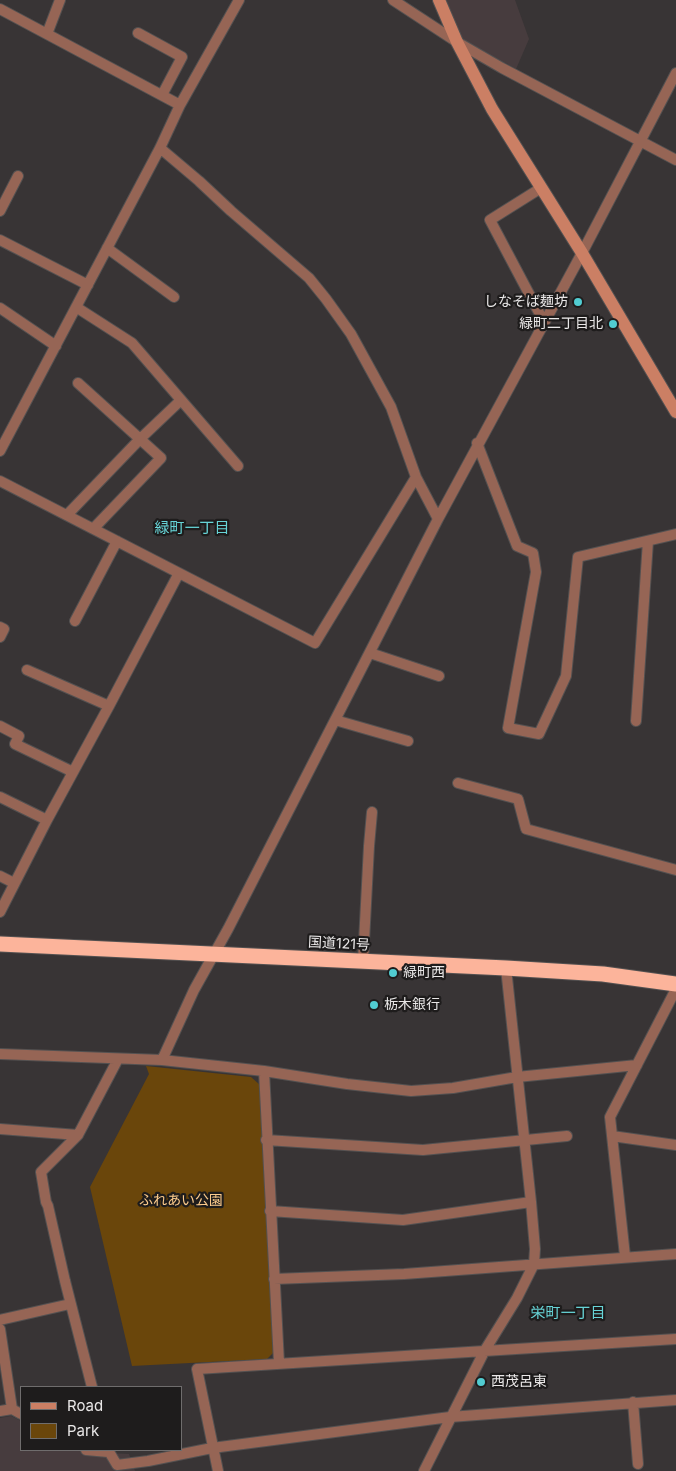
<!DOCTYPE html>
<meta charset="utf-8">
<style>
body{margin:0}
#map{position:relative;width:676px;height:1471px;overflow:hidden;background:#383435;font-family:Inter,sans-serif}
canvas{display:block}
.legend{position:absolute;left:20px;top:1386px;width:162px;height:65px;box-sizing:border-box;background:#1e1c1c;border:1px solid #6f6d6d;margin:0;padding:6px 9px;list-style:none;font-size:15px;color:#e9e7e7}
.legend li{display:flex;align-items:center;gap:10px;height:25px}
.legend b{width:25px;border:1px solid #6f6d6d}
</style>
<div id="map">
<canvas width="676" height="1471"></canvas>
<ul class="legend">
<li><b style="height:6px;background:#cb7f64"></b>Road</li>
<li><b style="height:14px;background:#6a460b"></b>Park</li>
</ul>
</div>
<script>
const g = document.querySelector('canvas').getContext('2d');
g.lineJoin = 'round';
function paint(path, color) { g.fillStyle = color; g.fill(path, 'evenodd'); }
const toPath = rows => new Path2D(rows.map(r => 'M' + r).join(''));
function strokePath(path, color, width, dash) { g.strokeStyle = color; g.lineWidth = width; g.lineCap = dash ? 'butt' : 'round'; g.setLineDash(dash || []); g.stroke(path); }
function write(font, color, halo, rows, align = 'center') {
  g.font = font + ' Inter,"Noto Sans JP",sans-serif'; g.lineWidth = 4.5; g.setLineDash([]); g.textBaseline = 'middle'; g.strokeStyle = halo; g.fillStyle = color; for (const [text, x, y, turn = 0] of rows) {
    g.save(); g.translate(x, y); g.rotate((+turn || 0) * Math.PI / 180); g.textAlign = isNaN(turn) ? turn : align; if (halo) g.strokeText(text, 0, 0); g.fillText(text, 0, 0); g.restore();
  }
}
const built = toPath([
 [445,0,515,0,529,39,516,69,461,38],
 [11,1416,21,1421,21,1450,83,1450,88,1452,129,1454,135,1471,0,1471,0,1418]
]);
const green = toPath([
 [146,1066,251,1077,260,1085,274,1352,267,1359,132,1366,90,1187,149,1074]
]);
const street = toPath([
 [393,0,457,42,502,68,676,160],
 [0,9,180,105],
 [138,33,182,57,162,95],
 [47,34,60,0],
 [160,148,199,181,231,211,309,278,326,299,351,334,391,407,416,477,438,519],
 [541,188,490,220,544,322],
 [0,211,18,176],
 [0,240,88,285],
 [107,248,174,297],
 [76,307,132,343,238,466],
 [0,308,56,346],
 [78,383,161,458,93,529],
 [477,443,517,546,533,553,536,572,508,728,539,734,566,676,578,557,676,534],
 [0,451,160,148,180,105,239,0],
 [0,481,315,643,416,477],
 [67,515,140,439,181,400],
 [75,621,117,541],
 [0,627,4,629,0,637],
 [370,653,439,676],
 [27,670,109,706],
 [335,720,408,741],
 [636,721,648,541],
 [0,726,19,736,15,744,73,772],
 [458,783,518,799,526,829,676,870],
 [0,797,47,820],
 [0,876,14,883],
 [0,912,47,820,109,706,179,573],
 [363,961,369,846,372,812],
 [0,1054,162,1060,264,1071,347,1084,411,1091,453,1088,517,1077,637,1065],
 [162,1060,194,990,228,929,438,519,582,253,676,73],
 [264,1071,279,1363],
 [0,1129,78,1135],
 [612,1136,676,1145],
 [266,1140,423,1150,567,1136],
 [270,1211,403,1220,531,1202],
 [625,1256,610,1117,676,989],
 [274,1279,404,1274,676,1254],
 [0,1320,70,1304],
 [0,1329,12,1409],
 [92,1387,65,1281,48,1206,46,1202,41,1172,78,1135,118,1059],
 [633,1402,638,1464],
 [0,1411,12,1409,21,1414],
 [86,1450,108,1452],
 [108,1450,117,1465,148,1461,212,1448,450,1417,676,1400],
 [218,1471,197,1369,676,1339],
 [424,1471,485,1350,517,1298,534,1264,535,1249,531,1202,506,968]
]);
const secondary = toPath([
 [439,0,457,42,492,109,582,253,676,412]
]);
const highway = toPath([
 [0,944,506,968,603,974,676,984]
]);
const markers = [
 [578,302,5,"#51ccd1"],
 [613,324,5,"#51ccd1"],
 [393,973,5,"#51ccd1"],
 [374,1005,5,"#51ccd1"],
 [481,1382,5,"#51ccd1"]
];
const poiNames = [
 ["しなそば麺坊",568,302,"right"],
 ["緑町二丁目北",603,324,"right"],
 ["緑町西",403,973],
 ["栃木銀行",384,1005],
 ["西茂呂東",491,1382]
];
const streetNames = [
 ["国道121号",339,944,3]
];
const parkNames = [
 ["ふれあい公園",181,1201]
];
const neighbourhoodNames = [
 ["緑町一丁目",192,528],
 ["栄町一丁目",568,1313]
];
paint(built, '#473c3e');
paint(green, '#6a460b');
strokePath(street, '#545151', 12);
strokePath(secondary, '#545151', 14);
strokePath(highway, '#545151', 17);
strokePath(street, '#966555', 10);
strokePath(secondary, '#cb7f64', 12);
strokePath(highway, '#fcb49b', 15);
for (const [x, y, r, color] of markers) { const dot = new Path2D(); dot.arc(x, y, r, 0, 2 * Math.PI); g.fillStyle = color; g.fill(dot); strokePath(dot, '#1e1c1c', 2); }
write('14px', '#e9e7e7', '#1e1c1c', poiNames, 'left');
write('14px', '#e9e7e7', '#1e1c1c', streetNames);
write('14px', '#fccb8c', '#1e1c1c', parkNames);
write('15px', '#67d4d7', '#1e1c1c', neighbourhoodNames);
</script>
